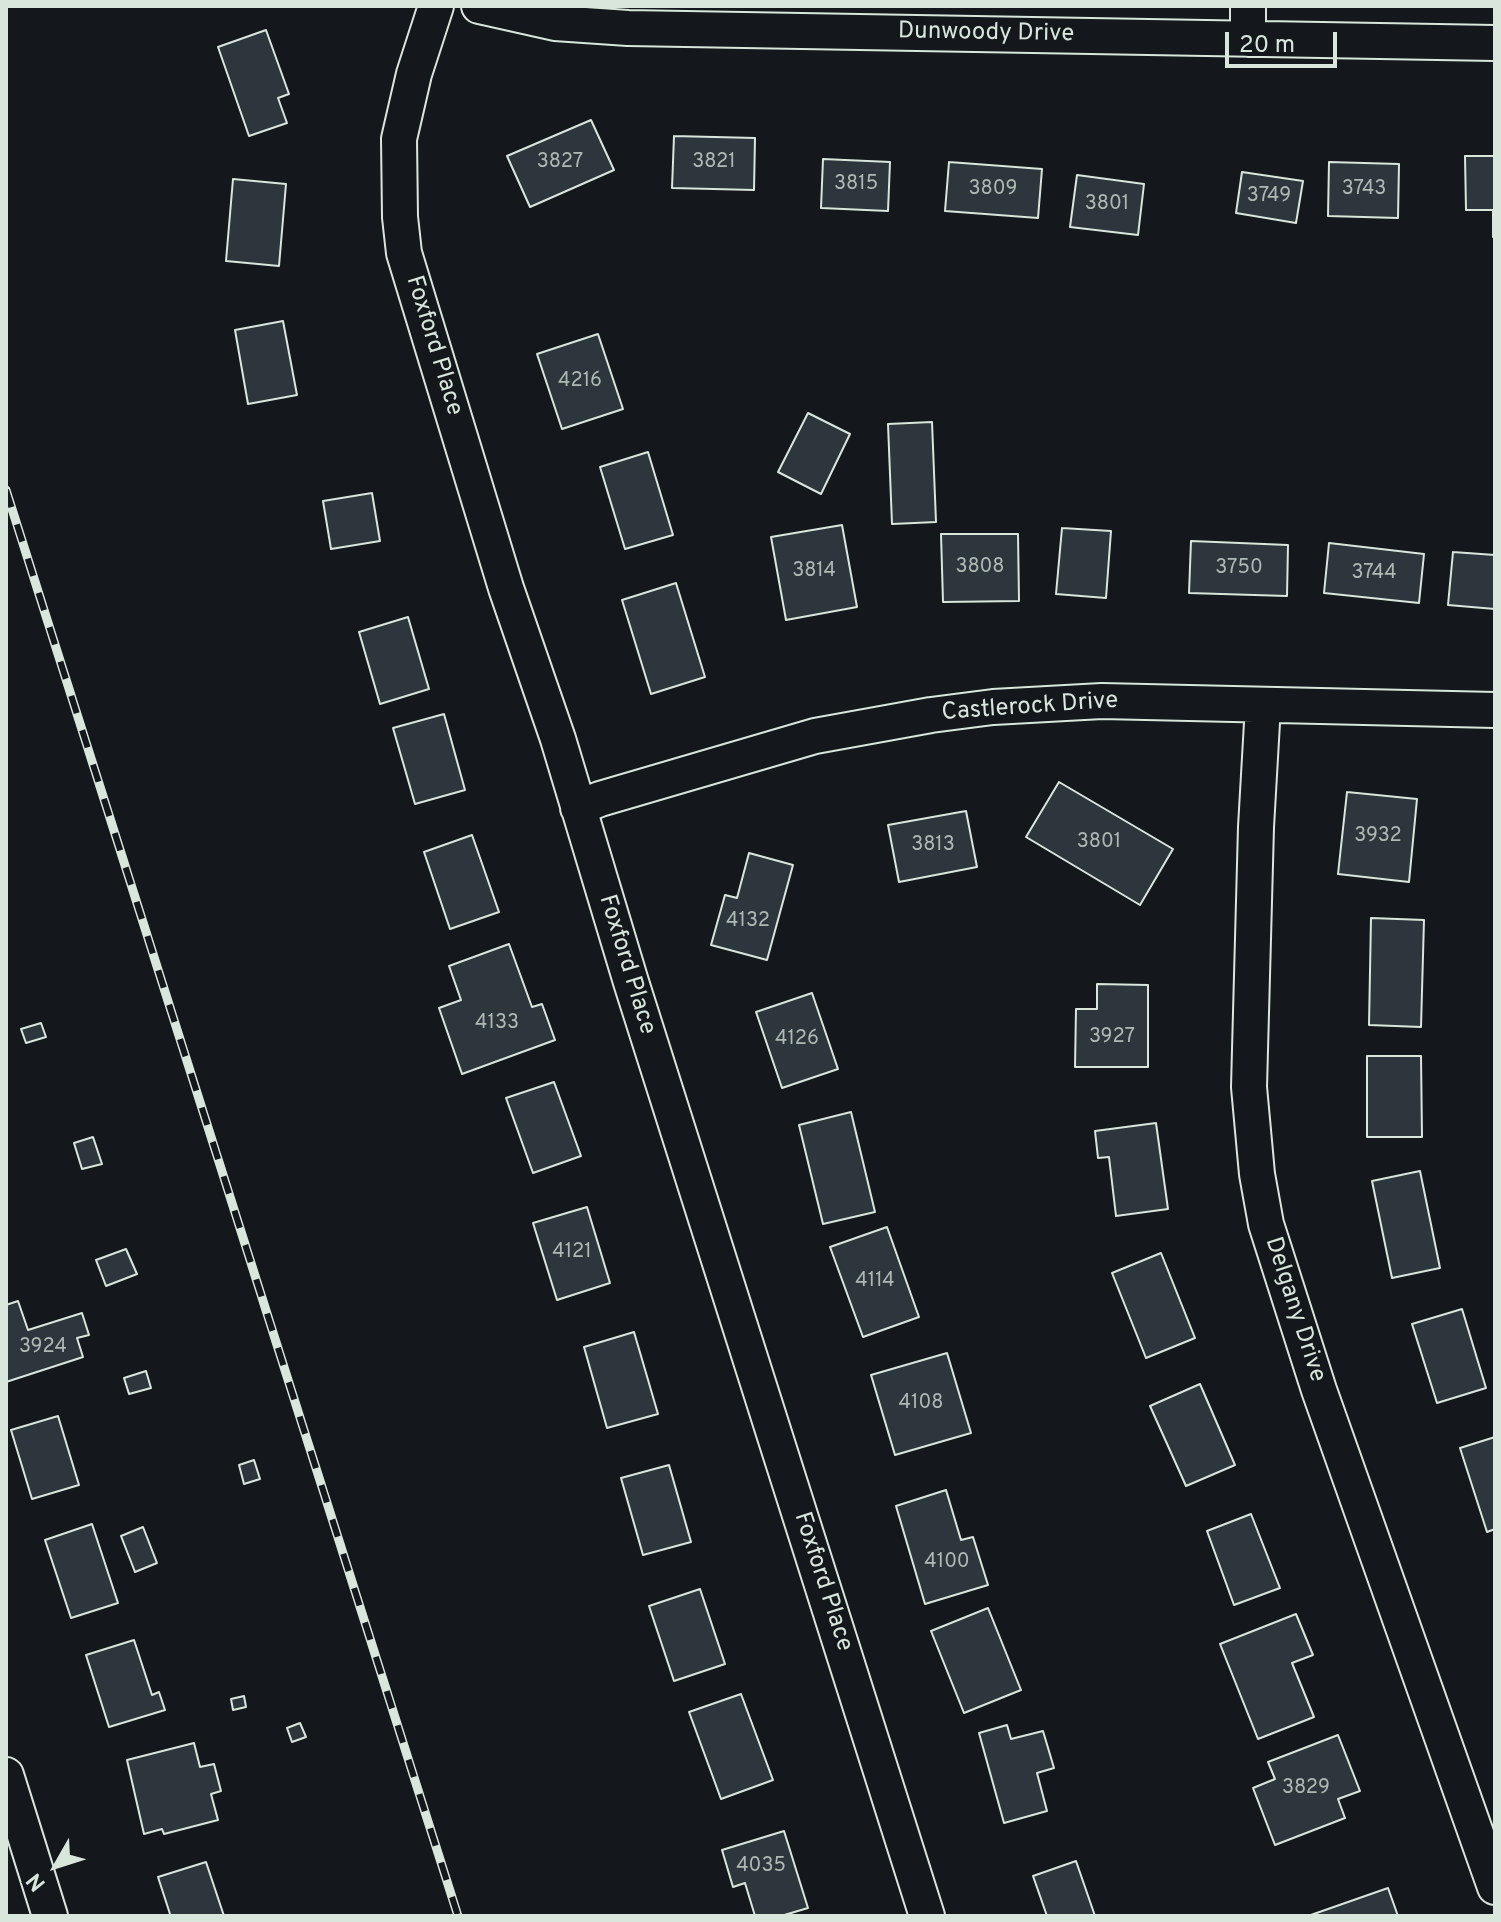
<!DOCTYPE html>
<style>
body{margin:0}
#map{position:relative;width:1501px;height:1922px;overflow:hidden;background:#14181c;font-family:Overpass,sans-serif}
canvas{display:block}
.frame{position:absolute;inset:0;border:8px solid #d8e6dc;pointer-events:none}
.north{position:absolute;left:16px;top:1826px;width:80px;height:80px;-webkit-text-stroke:6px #14181c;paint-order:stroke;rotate:231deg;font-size:22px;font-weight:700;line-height:32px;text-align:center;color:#d8e6dc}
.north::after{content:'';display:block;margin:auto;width:28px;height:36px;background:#d8e6dc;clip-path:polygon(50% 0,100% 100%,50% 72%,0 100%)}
.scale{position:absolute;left:1225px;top:32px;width:112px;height:36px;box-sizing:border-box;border:4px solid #d8e6dc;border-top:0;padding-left:10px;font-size:24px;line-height:28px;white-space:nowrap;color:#d8e6dc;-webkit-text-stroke:6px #14181c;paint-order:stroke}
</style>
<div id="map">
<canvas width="1501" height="1922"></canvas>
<div class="frame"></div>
<div class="north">N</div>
<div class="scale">20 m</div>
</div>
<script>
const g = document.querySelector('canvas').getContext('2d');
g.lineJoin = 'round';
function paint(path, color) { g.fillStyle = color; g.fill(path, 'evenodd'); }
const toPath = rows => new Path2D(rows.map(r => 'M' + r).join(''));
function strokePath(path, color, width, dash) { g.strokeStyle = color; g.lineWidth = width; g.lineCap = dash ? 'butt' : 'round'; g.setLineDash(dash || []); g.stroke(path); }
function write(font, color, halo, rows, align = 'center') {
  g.font = font + ' Overpass,sans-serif'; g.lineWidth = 6; g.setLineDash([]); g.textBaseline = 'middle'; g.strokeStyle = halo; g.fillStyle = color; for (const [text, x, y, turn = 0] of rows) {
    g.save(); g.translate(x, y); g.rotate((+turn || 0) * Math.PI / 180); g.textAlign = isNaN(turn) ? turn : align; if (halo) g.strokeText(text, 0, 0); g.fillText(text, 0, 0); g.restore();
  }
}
const building = toPath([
 [266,30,289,94,278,98,287,123,249,136,218,47,266,30],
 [591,120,614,170,530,207,507,156,591,120],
 [674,136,755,138,754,190,672,188,674,136],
 [1465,156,1495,156,1495,237,1493,237,1493,210,1466,210,1465,156],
 [823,159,890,162,888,211,821,208,823,159],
 [949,162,1042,169,1038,218,945,211,949,162],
 [1329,162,1399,164,1398,218,1328,216,1329,162],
 [1242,172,1303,181,1296,223,1236,213,1242,172],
 [1077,175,1144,184,1138,235,1070,227,1077,175],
 [233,179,286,184,279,266,226,261,233,179],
 [283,321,297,395,248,404,235,330,283,321],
 [598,334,623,409,562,429,537,354,598,334],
 [808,413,850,434,821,494,778,472,808,413],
 [932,422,936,522,892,524,888,424,932,422],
 [648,452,673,535,625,549,600,467,648,452],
 [372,493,380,541,331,549,323,501,372,493],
 [842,525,857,607,786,620,771,537,842,525],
 [1062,528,1111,531,1106,598,1056,594,1062,528],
 [941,534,1018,534,1019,601,943,602,941,534],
 [1191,541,1288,545,1287,596,1189,593,1191,541],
 [1329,543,1424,554,1419,603,1324,593,1329,543],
 [1453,552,1495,555,1495,609,1448,605,1453,552],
 [676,583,705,677,651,694,622,600,676,583],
 [408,617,429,689,380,704,359,632,408,617],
 [444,714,465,790,415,804,393,728,444,714],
 [1059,782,1173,849,1140,905,1026,837,1059,782],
 [1347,792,1417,799,1409,882,1338,874,1347,792],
 [966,811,977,867,899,882,888,825,966,811],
 [472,835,499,912,450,929,424,852,472,835],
 [749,853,793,865,767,960,711,945,725,895,737,898,749,853],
 [1371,918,1424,920,1421,1027,1369,1025,1371,918],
 [509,944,532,1007,542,1004,555,1040,462,1074,439,1008,461,1000,449,966,509,944],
 [1097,984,1148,985,1148,1067,1075,1067,1076,1009,1097,1009,1097,984],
 [812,993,838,1069,782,1088,756,1012,812,993],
 [41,1023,46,1037,26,1043,21,1029,41,1023],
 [1367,1056,1421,1056,1422,1137,1367,1137,1367,1056],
 [554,1082,581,1156,533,1173,506,1098,554,1082],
 [851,1112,875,1212,823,1224,799,1125,851,1112],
 [1156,1123,1168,1209,1116,1216,1109,1157,1098,1158,1095,1131,1156,1123],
 [93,1137,102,1164,82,1169,74,1143,93,1137],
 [1420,1171,1440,1268,1392,1278,1372,1181,1420,1171],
 [587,1207,610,1283,557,1300,533,1223,587,1207],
 [887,1227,919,1317,863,1337,830,1247,887,1227],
 [126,1249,137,1274,106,1286,96,1260,126,1249],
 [1161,1253,1195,1338,1146,1358,1112,1273,1161,1253],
 [18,1301,28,1330,82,1313,89,1335,77,1338,83,1357,6,1382,6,1305,18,1301],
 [1462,1309,1486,1388,1437,1403,1412,1324,1462,1309],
 [634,1332,658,1414,607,1428,584,1347,634,1332],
 [947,1353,971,1433,895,1455,871,1375,947,1353],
 [146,1371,151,1388,129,1394,124,1378,146,1371],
 [1200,1384,1235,1465,1186,1486,1150,1406,1200,1384],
 [58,1416,79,1485,32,1499,11,1430,58,1416],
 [1495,1437,1495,1529,1487,1532,1460,1448,1495,1437],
 [254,1460,260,1479,244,1484,239,1465,254,1460],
 [669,1465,691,1542,643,1555,621,1478,669,1465],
 [946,1490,961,1540,973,1537,988,1585,925,1604,896,1506,946,1490],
 [1251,1514,1280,1588,1234,1605,1207,1531,1251,1514],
 [92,1524,118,1603,71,1618,45,1540,92,1524],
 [143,1527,157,1563,135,1572,121,1536,143,1527],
 [700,1589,725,1664,674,1681,649,1606,700,1589],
 [988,1608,1021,1690,964,1713,931,1631,988,1608],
 [1296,1614,1313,1655,1292,1663,1314,1717,1258,1739,1220,1644,1296,1614],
 [134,1640,152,1695,159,1692,165,1710,109,1727,86,1655,134,1640],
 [741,1694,773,1780,721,1799,689,1712,741,1694],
 [244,1696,246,1707,233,1710,231,1699,244,1696],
 [300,1723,306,1737,292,1742,287,1728,300,1723],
 [1007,1725,1011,1739,1043,1731,1054,1768,1037,1773,1047,1811,1004,1823,979,1733,1007,1725],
 [1338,1735,1360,1791,1338,1799,1345,1818,1275,1845,1253,1788,1275,1779,1268,1762,1338,1735],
 [194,1743,200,1767,214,1764,221,1791,211,1794,218,1820,164,1834,162,1829,144,1834,127,1760,194,1743],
 [784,1831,808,1908,781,1916,755,1916,745,1883,733,1887,722,1850,784,1831],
 [1076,1861,1095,1916,1047,1916,1033,1876,1076,1861],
 [206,1862,224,1916,167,1916,170,1914,158,1877,206,1862],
 [1388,1888,1398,1916,1308,1916,1388,1888]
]);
const street = toPath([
 [436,6,414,74,399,139,400,217,404,253,506,588,558,739,631,982,927,1916],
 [479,6,555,23,628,28,1495,43],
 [1248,39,1248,6],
 [1263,705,1256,827,1249,1087,1257,1174,1266,1224,1319,1390,1495,1887],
 [578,808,600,799,815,736,931,715,993,707,1102,701,1495,710],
 [6,1775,50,1916]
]);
const rail = toPath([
 [6,490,458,1916]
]);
const numberNames = [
 ["3827",560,163],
 ["3821",714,163],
 ["3815",856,185],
 ["3809",993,190],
 ["3743",1364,190],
 ["3749",1269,197],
 ["3801",1107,205],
 ["4216",580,382],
 ["3808",980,568],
 ["3750",1239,569],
 ["3814",814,572],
 ["3744",1374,574],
 ["3932",1378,837],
 ["3801",1099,843],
 ["3813",933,846],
 ["4132",748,922],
 ["4133",497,1024],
 ["3927",1112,1038],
 ["4126",797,1040],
 ["4121",572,1253],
 ["4114",875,1282],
 ["3924",43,1348],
 ["4108",921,1404],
 ["4100",947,1563],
 ["3829",1306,1789],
 ["4035",761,1867]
];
const streetNames = [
 ["Dunwoody Drive",986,34,1],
 ["Foxford Place",433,346,73],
 ["Castlerock Drive",1030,708,-4],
 ["Foxford Place",626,965,73],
 ["Delgany Drive",1294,1310,72],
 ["Foxford Place",822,1582,72]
];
paint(building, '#2c363c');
strokePath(building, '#d8e6dc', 2);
strokePath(street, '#d8e6dc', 38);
strokePath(street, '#14181c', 34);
strokePath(rail, '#d8e6dc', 9);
strokePath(rail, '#14181c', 6, [18]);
write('20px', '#adbab4', null, numberNames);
write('24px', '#d8e6dc', '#14181c', streetNames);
</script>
